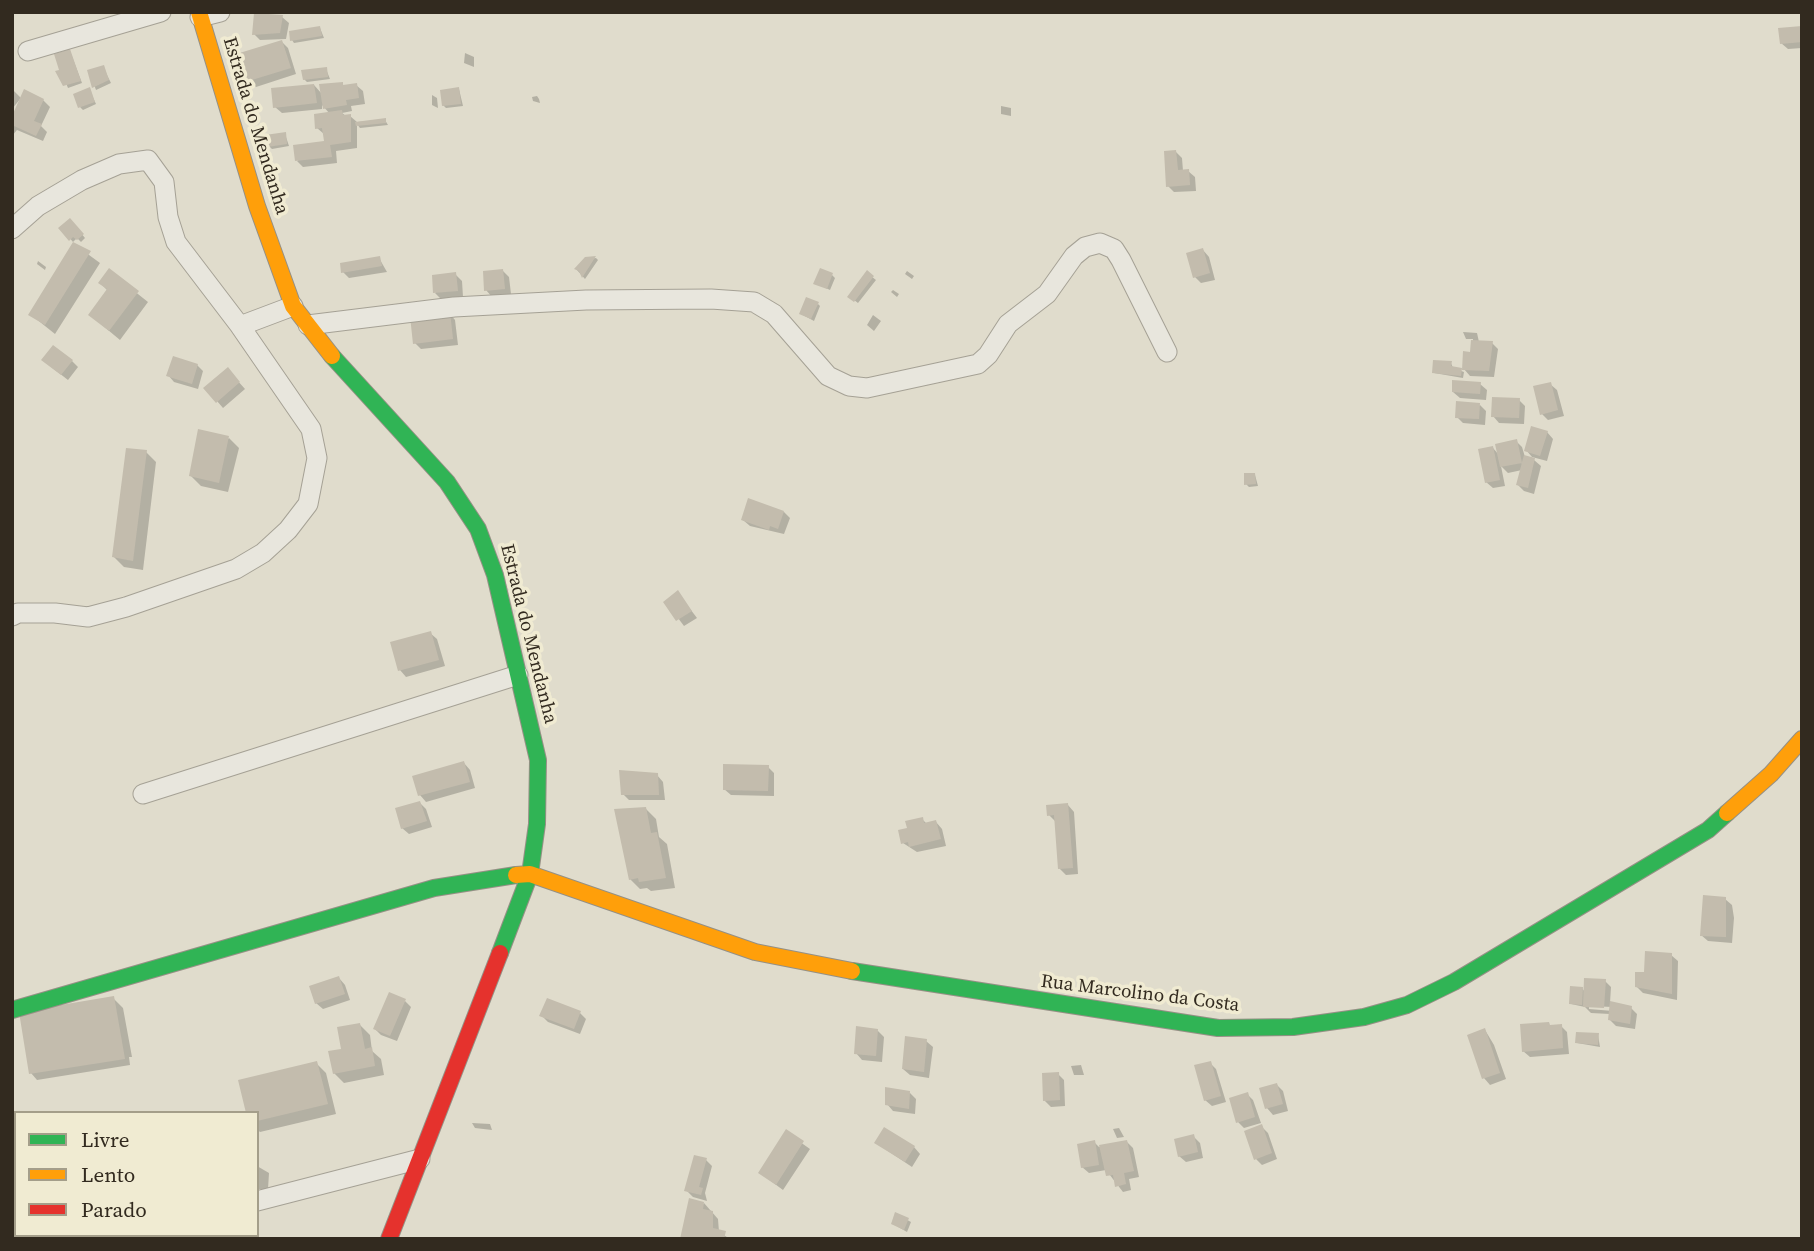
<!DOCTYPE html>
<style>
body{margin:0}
#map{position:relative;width:1814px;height:1251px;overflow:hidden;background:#e0dccc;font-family:"Source Serif 4",serif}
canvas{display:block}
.frame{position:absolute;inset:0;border:14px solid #322a1f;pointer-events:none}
.legend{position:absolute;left:14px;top:1111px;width:245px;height:126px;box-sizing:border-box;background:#f0ebd2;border:2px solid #a49e8a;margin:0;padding:9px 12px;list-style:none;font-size:21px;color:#322a1f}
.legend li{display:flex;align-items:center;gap:14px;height:35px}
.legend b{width:35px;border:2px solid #a49e8a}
</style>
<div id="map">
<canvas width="1814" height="1251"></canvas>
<div class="frame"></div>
<ul class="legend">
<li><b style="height:9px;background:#30b455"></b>Livre</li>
<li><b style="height:9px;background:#ff9f0a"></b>Lento</li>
<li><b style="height:9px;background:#e5322d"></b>Parado</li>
</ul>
</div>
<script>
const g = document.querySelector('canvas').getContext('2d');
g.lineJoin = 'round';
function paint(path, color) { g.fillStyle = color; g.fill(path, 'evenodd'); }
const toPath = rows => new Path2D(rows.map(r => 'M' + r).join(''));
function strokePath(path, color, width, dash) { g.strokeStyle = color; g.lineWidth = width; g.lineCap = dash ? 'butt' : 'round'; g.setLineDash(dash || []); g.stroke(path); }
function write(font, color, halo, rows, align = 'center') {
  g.font = font + ' "Source Serif 4",serif'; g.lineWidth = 7; g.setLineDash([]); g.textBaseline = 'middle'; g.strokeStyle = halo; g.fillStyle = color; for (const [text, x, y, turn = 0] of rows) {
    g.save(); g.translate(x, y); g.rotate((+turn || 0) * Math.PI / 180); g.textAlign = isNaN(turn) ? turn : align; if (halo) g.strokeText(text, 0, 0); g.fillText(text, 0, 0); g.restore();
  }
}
const shadow = toPath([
 [282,17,289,23,286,39,260,40,254,34],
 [320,28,324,38,294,43,292,40],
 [1802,28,1802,48,1788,49,1781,43],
 [282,42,288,48,296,74,256,87,252,83,246,85,243,83],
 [70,51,82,83,68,88,61,71],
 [465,53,474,57,474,67,464,63],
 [103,67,111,83,96,90,89,71],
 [326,69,330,79,307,82,304,79],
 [342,84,345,86,356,85,363,91,365,104,351,106,352,111,342,113,346,116,350,116,357,122,385,120,388,125,360,128,357,124,357,148,336,151,337,163,303,167,297,161,326,142,324,134,317,128,330,114,322,105,322,109,282,113,275,107,314,85,322,94],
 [12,89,22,99,43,100,50,107,41,126,47,132,43,141,17,130,12,136,12,120,21,98,12,109],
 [89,89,96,104,83,110,80,107],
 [459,89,463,106,446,108,443,105],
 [432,95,437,98,438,108,432,105],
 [537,96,539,99,540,103,533,101,532,97],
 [1001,106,1011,108,1011,116,1001,114],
 [285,134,289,146,272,149,269,146],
 [1176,152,1182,158,1183,171,1188,171,1195,177,1196,191,1174,192,1168,186],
 [70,220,85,238,81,242,77,238,73,242,61,228],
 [74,244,100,263,55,334,30,314],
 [1203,250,1209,257,1215,280,1201,283,1195,277],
 [379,258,387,272,349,278,343,272],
 [596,258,598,260,585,279,576,269,586,259],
 [38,261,46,267,45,270,37,264],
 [109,271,148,302,120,340,90,315,108,291,100,283],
 [503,271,509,277,511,294,492,297,486,290],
 [907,271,914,276,912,279,905,274],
 [867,273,876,280,858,303,849,296],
 [455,274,462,281,463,297,441,299,435,293],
 [832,275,835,278,830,290,815,283],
 [893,290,899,294,897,297,891,292],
 [818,304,820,306,814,321,801,314],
 [449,313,455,320,458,345,421,349,415,343],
 [873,315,881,321,874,331,867,325],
 [1463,332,1477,333,1479,342,1492,343,1498,349,1494,377,1470,376,1464,369,1472,353,1473,339,1466,339],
 [72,361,78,367,68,380,50,366],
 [1451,363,1453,368,1464,372,1463,378,1434,373],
 [197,365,203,371,198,389,174,382,168,375],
 [228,370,245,389,223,408,217,401],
 [1480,384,1487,390,1486,400,1460,398,1453,392],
 [1550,384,1557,390,1564,416,1548,420,1542,414],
 [1519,400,1525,406,1524,424,1499,423,1493,416],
 [1480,405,1486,411,1485,425,1463,423,1457,417],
 [1547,432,1553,439,1547,461,1532,457,1526,450],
 [229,438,239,448,228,492,201,486,191,476],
 [1516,441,1522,447,1525,457,1534,460,1541,466,1534,494,1524,491,1518,485,1522,470,1508,473,1501,466,1505,486,1493,488,1486,482,1493,448,1499,455],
 [146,452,156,462,143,570,124,567,114,557],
 [1255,475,1258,486,1249,487,1246,484],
 [784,512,790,518,784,534,750,526,743,520],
 [678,593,697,618,684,626,666,602],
 [430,633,437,639,445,666,406,677,400,670],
 [464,763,470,770,475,788,426,802,420,795,414,777],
 [768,767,774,773,774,796,731,795,724,789],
 [657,775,663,782,665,800,629,800,623,794],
 [420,803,426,809,432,827,409,834,402,828],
 [1068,805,1074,812,1078,874,1066,875,1059,868,1056,822,1049,815],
 [646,809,656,819,659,837,667,844,675,888,651,891,647,888,640,889,630,879],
 [922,819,927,824,936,822,942,829,946,846,917,852,903,843,909,830],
 [1725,899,1732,905,1734,918,1732,943,1708,941,1701,935],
 [1671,955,1678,961,1677,1000,1643,993,1637,987,1646,974],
 [339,978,345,985,350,1000,323,1009,316,1003],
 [1605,981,1611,987,1610,1003,1631,1008,1637,1014,1635,1029,1616,1026,1610,1020,1610,1014,1591,1013,1585,1007,1571,1004,1582,988,1585,992],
 [1589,1006,1613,1007,1613,1011,1589,1009],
 [113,998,123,1008,132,1057,129,1057,130,1065,37,1080,31,1073],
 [405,1001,411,1007,397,1041,381,1035,375,1029],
 [580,1013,586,1019,580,1034,548,1022,541,1015],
 [360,1025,370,1035,372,1051,381,1059,384,1075,344,1083,334,1073,343,1050],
 [1561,1026,1567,1032,1569,1054,1530,1057,1523,1051],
 [877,1030,884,1037,882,1062,862,1060,856,1053],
 [1485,1030,1494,1045,1506,1079,1490,1085,1484,1078],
 [1598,1035,1600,1047,1577,1043],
 [926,1041,933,1047,929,1078,910,1075,903,1069],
 [316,1063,326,1073,336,1114,260,1132,257,1129,257,1113],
 [1210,1063,1216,1069,1226,1102,1212,1106,1205,1100],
 [1081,1065,1084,1075,1074,1075,1071,1066],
 [1058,1074,1064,1080,1065,1106,1051,1107,1044,1100],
 [1277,1085,1283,1091,1288,1111,1273,1115,1267,1108],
 [910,1093,916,1099,915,1114,893,1111,887,1104],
 [1247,1094,1253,1100,1261,1123,1244,1128,1238,1122],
 [472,1123,490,1124,492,1130,475,1128],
 [1261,1126,1268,1133,1277,1159,1262,1165,1256,1159],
 [1119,1128,1124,1137,1117,1138,1113,1129],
 [786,1132,810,1149,783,1190,760,1173],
 [1193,1136,1200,1143,1203,1158,1186,1162,1179,1156],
 [1094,1142,1099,1147,1127,1142,1133,1148,1139,1177,1129,1179,1131,1190,1123,1192,1106,1170,1089,1173,1082,1167],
 [876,1143,914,1147,920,1154,912,1167],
 [706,1160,712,1166,705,1193,707,1201,693,1197,686,1190],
 [257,1166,269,1173,268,1189,257,1189],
 [704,1203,718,1219,719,1232,730,1239,682,1239],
 [896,1214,911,1222,907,1232,893,1224]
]);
const building = toPath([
 [254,13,283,15,280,33,252,35],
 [320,26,322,36,290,41,289,31],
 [1802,26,1802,42,1780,44,1778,28],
 [282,40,291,68,242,83,233,55],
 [70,49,81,81,63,86,55,71,59,70,54,54],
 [104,65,109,80,92,88,87,70],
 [327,67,328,77,303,80,301,70],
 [343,82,343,85,357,83,359,98,346,100,347,105,323,109,319,84],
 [314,84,317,103,273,108,271,88],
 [90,87,95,102,78,108,73,94],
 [459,87,461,104,442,106,440,90],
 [24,89,44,99,34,121,42,124,36,136,12,125,12,116],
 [342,110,343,115,351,114,351,142,330,145,332,157,295,161,293,145,324,141,322,128,315,129,314,114],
 [386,118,386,123,356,126,355,122],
 [286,132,287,144,267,147,265,135],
 [1176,150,1178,170,1189,169,1190,185,1166,187,1164,151],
 [70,218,84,234,77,240,73,237,69,241,58,228],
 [73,242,91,251,45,325,28,315],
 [1203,248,1210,273,1193,278,1186,253],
 [380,256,382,266,341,273,340,263],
 [596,256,582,278,579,271,574,269,585,257],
 [109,268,139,291,109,331,88,315,107,289,98,283],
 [820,268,833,273,827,289,813,284],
 [503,269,505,289,484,291,483,271],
 [867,270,874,276,854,302,847,297],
 [456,272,458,291,433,293,432,275],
 [806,297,819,302,811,319,799,314],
 [450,312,453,339,413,344,410,316],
 [1471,340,1493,341,1489,371,1462,370,1463,351,1470,352],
 [53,345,73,360,61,375,41,360],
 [173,356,198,364,192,384,166,376],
 [1433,360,1452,361,1451,366,1462,368,1461,376,1432,373],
 [228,367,240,382,216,403,203,388],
 [1452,380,1481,382,1480,394,1452,392],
 [1551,382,1558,410,1540,415,1533,386],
 [1492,397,1520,398,1519,418,1491,417],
 [1456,401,1480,403,1479,419,1455,418],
 [1531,426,1548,431,1540,456,1524,451],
 [198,429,229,436,219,483,189,476],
 [1517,439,1522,463,1500,467,1495,444],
 [1493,446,1500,480,1485,483,1478,449],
 [126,448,147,450,133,561,112,557],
 [1524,455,1535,458,1528,488,1516,485],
 [1244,473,1255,473,1256,484,1244,485],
 [748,498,784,511,778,529,770,526,769,530,741,520],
 [678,590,692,611,676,621,663,602],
 [431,631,439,660,398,671,390,642],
 [464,761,470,782,418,796,412,776],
 [723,764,769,765,768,791,723,790],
 [619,770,658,773,659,795,621,795],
 [420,801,427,821,401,829,395,808],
 [1068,803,1073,868,1058,869,1054,815,1047,816,1046,805],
 [646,807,651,833,657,832,666,878,639,882,638,878,629,880,614,809],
 [923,817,924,823,936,820,941,839,909,847,908,842,901,844,898,830,907,828,905,821],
 [1703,895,1726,897,1726,937,1700,936],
 [1645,951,1672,953,1672,994,1635,987,1635,972,1644,972],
 [339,976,345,994,315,1004,309,986],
 [1584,978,1606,979,1604,1008,1583,1007],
 [1570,986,1583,987,1582,1005,1569,1004],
 [389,992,406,999,390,1036,373,1029],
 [114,996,125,1059,29,1074,19,1012],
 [547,998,581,1011,574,1029,539,1016],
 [1610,1001,1632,1006,1630,1024,1608,1020],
 [1549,1022,1550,1025,1562,1024,1563,1048,1522,1052,1520,1024],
 [360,1023,365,1049,372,1047,375,1066,333,1074,328,1051,341,1049,337,1027],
 [856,1026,878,1029,876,1056,854,1054],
 [1485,1028,1500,1073,1482,1079,1467,1035],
 [1576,1032,1599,1033,1598,1045,1575,1043],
 [905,1036,927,1039,924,1072,902,1069],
 [317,1061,328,1104,257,1121,257,1113,246,1113,238,1080],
 [1211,1061,1221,1096,1204,1101,1194,1065],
 [1059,1072,1060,1100,1043,1101,1042,1073],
 [1277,1083,1283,1104,1265,1109,1259,1088],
 [885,1087,910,1091,909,1109,885,1105],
 [1248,1092,1255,1117,1236,1123,1229,1098],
 [1262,1124,1272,1153,1254,1160,1244,1131],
 [884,1127,915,1146,905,1162,874,1143],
 [786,1129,804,1141,776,1185,758,1173],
 [1194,1134,1198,1152,1178,1157,1174,1139],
 [1095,1140,1099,1165,1081,1168,1077,1144],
 [1127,1140,1134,1171,1124,1173,1126,1184,1115,1187,1113,1175,1106,1176,1099,1145],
 [694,1155,707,1158,699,1187,703,1188,701,1195,684,1191],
 [689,1198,704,1202,703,1209,713,1211,713,1228,726,1231,724,1239,680,1239],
 [895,1212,909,1218,904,1230,891,1224]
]);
const street = toPath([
 [200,17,220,12],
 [28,51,161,12],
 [12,229,38,206,82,180,119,164,148,160,164,182,168,217,176,242,240,326,293,306],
 [308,325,454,307,586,300,711,299,754,302,774,314,828,376,849,386,867,388,978,364,988,355,1008,324,1047,294,1074,256,1085,247,1100,243,1114,249,1121,260,1167,352],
 [12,616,18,613,55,613,88,617,126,607,236,569,263,553,288,530,308,504,317,458,311,429,240,326],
 [143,794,518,675],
 [257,1201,420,1159],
 [95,1239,111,1235]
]);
const fast = toPath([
 [332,356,447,482,478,529,495,575,538,760,537,824,530,874,500,953],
 [852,971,1218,1028,1293,1027,1364,1017,1407,1005,1454,982,1708,830,1727,813],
 [12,1010,434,888,516,875]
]);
const slow = toPath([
 [199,12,257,206,293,306,332,356],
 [1727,813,1771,774,1802,739],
 [516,875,530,874,755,952,852,971]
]);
const jam = toPath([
 [389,1239,500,953]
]);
const streetNames = [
 ["Estrada do Mendanha",255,126,73],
 ["Estrada do Mendanha",528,634,76],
 ["Rua Marcolino da Costa",1140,994,7]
];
paint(shadow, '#0003');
paint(building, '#c3bcad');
strokePath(street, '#a5a195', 21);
strokePath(fast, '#959085', 18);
strokePath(slow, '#959085', 18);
strokePath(jam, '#959085', 18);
strokePath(street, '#e8e6dd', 19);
strokePath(fast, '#30b455', 16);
strokePath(slow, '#ff9f0a', 16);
strokePath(jam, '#e5322d', 16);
write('19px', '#322a1f', '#f0ebd2', streetNames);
</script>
